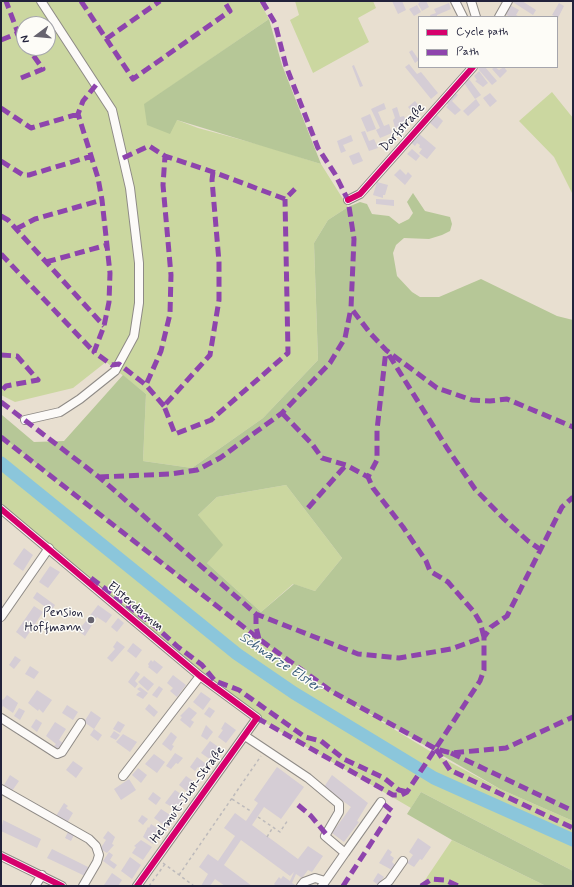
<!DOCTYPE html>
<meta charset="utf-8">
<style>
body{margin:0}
#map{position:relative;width:574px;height:887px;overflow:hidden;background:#e8dfd0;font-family:Mynerve,sans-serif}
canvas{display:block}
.frame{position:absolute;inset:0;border:2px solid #22223b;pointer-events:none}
.legend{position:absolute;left:418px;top:16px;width:140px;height:52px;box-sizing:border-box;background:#fdfcf7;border:1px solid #a5a5ac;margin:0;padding:5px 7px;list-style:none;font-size:12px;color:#22223b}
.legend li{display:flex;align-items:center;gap:8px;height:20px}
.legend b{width:20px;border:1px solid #a5a5ac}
.north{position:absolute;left:16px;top:16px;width:40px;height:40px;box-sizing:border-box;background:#fdfcf7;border:1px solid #a5a5ac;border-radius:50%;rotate:254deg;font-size:11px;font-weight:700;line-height:16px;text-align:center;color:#22223b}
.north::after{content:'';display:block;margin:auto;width:14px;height:18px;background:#67646f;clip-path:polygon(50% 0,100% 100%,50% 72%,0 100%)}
</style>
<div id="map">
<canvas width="574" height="887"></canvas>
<div class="frame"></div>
<ul class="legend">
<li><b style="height:5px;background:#d6006c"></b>Cycle path</li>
<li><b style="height:5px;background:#8e44ad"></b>Path</li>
</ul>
<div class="north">N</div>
</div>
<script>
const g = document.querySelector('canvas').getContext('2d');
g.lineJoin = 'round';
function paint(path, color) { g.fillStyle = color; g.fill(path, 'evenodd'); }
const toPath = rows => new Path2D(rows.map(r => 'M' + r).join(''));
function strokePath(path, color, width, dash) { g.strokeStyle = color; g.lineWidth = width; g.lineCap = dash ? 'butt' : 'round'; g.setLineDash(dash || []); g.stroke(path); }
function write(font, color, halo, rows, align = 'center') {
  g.font = font + ' Mynerve,sans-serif'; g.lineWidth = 3; g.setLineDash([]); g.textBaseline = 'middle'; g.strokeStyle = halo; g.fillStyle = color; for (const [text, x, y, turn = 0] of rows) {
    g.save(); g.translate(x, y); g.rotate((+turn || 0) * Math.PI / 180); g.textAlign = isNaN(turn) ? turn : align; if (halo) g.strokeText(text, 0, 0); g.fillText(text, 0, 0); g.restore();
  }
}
const green = toPath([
 [1,1,259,1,269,19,145,104,177,120,198,128,268,147,321,164,348,207,328,220,314,243,318,360,263,418,192,468,143,461,146,394,106,362,73,388,15,402,1,395],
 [24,24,48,24,48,48,24,48],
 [295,1,373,1,376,8,358,18,369,42,313,73,290,20,299,15],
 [552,92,573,118,573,212,572,193,554,157,519,121],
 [1,436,259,639,331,691,433,753,500,789,573,821,573,871,421,792,411,808,257,718,200,676,1,508],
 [286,485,342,558,315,591,293,584,261,612,207,563,198,515,217,497],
 [452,840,546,886,421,886]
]);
const forest = toPath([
 [269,19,282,65,321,164,177,120,170,134,147,125,144,104],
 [413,193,425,211,450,217,452,224,450,231,442,235,429,239,404,238,396,245,393,253,397,276,412,292,420,297,439,297,481,279,557,316,573,320,573,821,500,789,331,691,259,639,1,436,2,415,34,442,64,441,123,375,146,394,143,461,192,468,263,418,318,360,314,243,328,220,348,207,360,202,367,204,372,214,389,216,399,224,409,219,413,213,407,202],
 [286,485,342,558,315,591,294,584,261,612,207,563,223,545,198,515,217,497],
 [421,792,573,871,573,886,546,886,452,840,407,814]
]);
const river = toPath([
 [1,463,237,654,294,693,434,778,573,840]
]);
const building = toPath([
 [392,1,402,1,406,10,398,14],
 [421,1,426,1,429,7,422,11,418,4],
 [511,1,522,1,536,10,533,15],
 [449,3,451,9,437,15,437,17,431,17,430,15,436,13,434,9],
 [559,3,564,6,557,20,557,17,552,15],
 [417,5,421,12,414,16,409,9],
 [510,5,519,10,516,15,520,17,510,17,505,14],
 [412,50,419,60,415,63,409,52],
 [409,64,417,74,421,72,438,93,431,99,405,67],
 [354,65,363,86,360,87,352,66],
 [480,67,485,67,497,81,492,85,478,69],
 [495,67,499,70,504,67,507,71,500,78,492,69],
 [479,71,488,83,483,87,475,81,477,80,474,76],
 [469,79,481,95,475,99,464,83],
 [453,91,458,95,452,101,461,110,455,115,446,107,448,105,444,101],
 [490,93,497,101,490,107,483,98],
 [476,99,480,105,468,116,463,111],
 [415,101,420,107,413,113,408,107],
 [384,103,386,109,378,112,384,126,389,124,392,133,380,138,376,130,380,128,371,109],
 [397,107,400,117,404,116,407,124,395,128,393,120,395,118,392,109],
 [370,114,376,129,367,132,361,118],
 [436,114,443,121,437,129,429,122],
 [365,131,369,141,374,139,378,148,369,151,361,132],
 [417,132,436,148,427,159,419,153,422,149,419,147,420,145,417,143,415,146,409,141],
 [351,135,353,141,343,145,346,151,341,153,337,141],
 [412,149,420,156,416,161,407,154],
 [359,152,363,161,353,165,349,156],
 [400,169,406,175,408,172,412,176,405,185,394,175],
 [377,182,388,185,385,195,383,195,383,198,373,195],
 [376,199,394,200,394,206,376,204],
 [24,548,33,555,23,571,13,564],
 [50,566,60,572,48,588,39,582],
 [37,592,55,605,51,611,33,598],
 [98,605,112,615,106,623,97,617,85,636,77,630,81,625,82,626],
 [34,606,43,612,25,639,16,632],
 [118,618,124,623,117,632,111,627],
 [117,641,125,647,112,662,107,658,115,649,113,647],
 [133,643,142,650,136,658,127,651],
 [15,656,21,660,14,669,9,665],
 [151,660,153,662,154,660,163,667,157,674,148,667,149,666,148,664],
 [30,666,39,672,34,679,25,674],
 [136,671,140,674,135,681,138,684,135,688,128,682],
 [173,675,186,685,177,697,170,691,173,688,167,683],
 [144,676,154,684,148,691,138,682],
 [159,686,163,689,157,698,152,695],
 [140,687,148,693,143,699,136,695,139,692,141,692,137,689],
 [37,690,52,700,43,713,39,709,38,711,28,703],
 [201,692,211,699,203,710,193,702],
 [7,695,18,703,13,713,3,706,1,709,1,698,3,700],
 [149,704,158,712,154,717,145,709],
 [67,705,78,712,73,720,62,713],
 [189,707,197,713,191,720,194,722,190,728,180,720,182,717,180,716],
 [209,707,215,711,210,718,204,714],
 [19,708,25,711,20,720,14,716],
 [91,711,101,718,94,729,84,722],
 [36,719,42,723,37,732,31,727],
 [118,721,125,725,120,733,113,729],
 [55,722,66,729,59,740,64,744,60,750,54,746,56,744,46,736],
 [225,722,236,730,226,743,218,737,223,730,221,729],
 [206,725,213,732,207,740,201,736],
 [94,729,102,735,98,741,90,735],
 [114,731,120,735,116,740,110,737],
 [171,732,177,737,172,745,174,746,171,751,162,744],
 [123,734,137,742,130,752,116,742],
 [210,741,220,748,211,760,201,753],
 [175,753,183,758,178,764,176,763,171,769,166,766],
 [154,754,165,762,157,773,145,764],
 [197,757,210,767,205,773,198,767,195,771,190,767],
 [73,761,83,768,76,778,66,770],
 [277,767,304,787,281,819,264,807,252,825,298,859,308,846,323,856,312,872,308,870,302,878,296,874,292,883,297,886,276,886,274,884,279,877,281,879,283,876,290,881,294,872,290,876,241,840,224,865,252,886,225,886,215,879,210,886,201,886,208,874,199,867,208,854,218,861,235,836,224,828,235,813,246,821,258,803,254,800],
 [138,768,147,775,141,783,132,775],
 [10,775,19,781,12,791,4,785],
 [332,775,368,803,357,821,359,822,344,842,332,833,351,807,324,787],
 [186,776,199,785,191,795,179,785],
 [129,779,136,790,121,800,114,789],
 [175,790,181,794,179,797,185,802,179,811,165,803],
 [153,792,161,798,156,805,148,799],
 [64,803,68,806,66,808,73,813,67,823,56,816],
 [161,809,175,818,168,828,154,818],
 [142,815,148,819,143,825,138,821],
 [3,820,41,839,37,848,1,831],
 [151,824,162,831,153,844,143,837,148,827,149,828],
 [108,831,115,837,112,844,114,845,107,853,100,849,106,840,103,838],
 [68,832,74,835,71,841,65,838],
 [418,838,431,847,422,860,420,859,414,867,407,863,413,855,409,852],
 [141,840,152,847,143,860,132,853,136,847,134,846],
 [52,849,90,868,85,876,47,858],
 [388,849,392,852,390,855,394,858,392,862,395,865,392,870,379,863],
 [109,852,113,855,110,860,117,865,114,869,103,861],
 [130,857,141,865,132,879,121,871],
 [112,873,122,880,118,886,106,886,104,885],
 [378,873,384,877,378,885,373,881]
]);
const path = toPath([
 [232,799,252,812],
 [258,817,280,832,288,820],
 [267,837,273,827],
 [163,863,194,886],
 [179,875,261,756],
 [149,886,165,864]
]);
const minor = toPath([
 [455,1,463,17],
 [471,1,476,17],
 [499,17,508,1],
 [348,200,360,194,473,67],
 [25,420,60,412,80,399,115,371,134,336,139,303,139,263,130,188,112,110,41,1],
 [1,509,200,676,257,718,137,886],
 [1,617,49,548],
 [1,718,57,754,62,752,81,723],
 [245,736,308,778,339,804,339,812,325,836,345,853,322,886],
 [123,776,200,676],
 [1,789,89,839,96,846,99,855,97,862,83,886],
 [345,853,381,802],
 [1,856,62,886],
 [35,886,42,875],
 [301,886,304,882,315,878,325,881],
 [382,886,389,881,403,861]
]);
const quiet = toPath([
 [81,1,133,79,230,11,224,1],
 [262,1,275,23,286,66,318,148,335,174,348,200,354,239,351,308,370,333,386,350,437,388,472,400,490,401,507,399,573,427],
 [18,33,24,42],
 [106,39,160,1],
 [1,40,18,33,6,1],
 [21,78,43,69,28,48],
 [96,85,83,101,78,114,98,178,102,200,110,273,109,302,104,326,94,352,112,365,119,364,146,385],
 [1,108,31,128,78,114],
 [123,158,149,146,165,156,213,172,285,199,295,189],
 [1,161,23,175,29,175,92,156],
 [213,172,212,180,219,262,219,300,210,355,164,406,175,434,211,420,288,353,285,199],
 [1,216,8,220,104,326],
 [16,229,35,219,102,200],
 [1,254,94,352],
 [46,262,107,245],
 [1,355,17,356,38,380,6,386,1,391],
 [389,355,447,448,475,489,504,519,528,541,541,550],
 [1,402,99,477,256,614,358,654,399,658,451,649,484,637,480,622,474,612,448,582,430,571,426,561,403,527,373,488,368,477,377,460,377,430,386,350],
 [164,406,146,385,161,351,170,314,171,275,163,185,165,156],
 [282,413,312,444,322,458,346,465,368,477],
 [1,437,259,639,331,691,436,749,451,753,506,748,573,717],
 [99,477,171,474,197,470,220,458,282,413,330,363,345,338,351,308],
 [308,508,346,465],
 [91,578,156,627,178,647,202,665,215,681,239,690,305,737,321,741,344,759,384,778,399,790,407,792],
 [256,614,256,627,259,639],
 [257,718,393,795,401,795,407,792,480,681,484,670,484,637,491,627,507,616,562,507,573,497],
 [436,749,450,770,573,828],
 [451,753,573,811],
 [298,805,311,816,326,834],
 [343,886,392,811,381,802],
 [421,886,432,879,445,880,458,886]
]);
const cycleway = toPath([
 [348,200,360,194,473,67],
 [1,509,200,676,257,718,137,886],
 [1,856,62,886]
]);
const markers = [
 [91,620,4,"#67646f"]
];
const streetNames = [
 ["Dorfstraße",403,128,-48],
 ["Elsterdamm",135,607,40],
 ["Helmut-Just-Straße",188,795,-54]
];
const poiNames = [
 ["Pension",83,613],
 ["Hoffmann",83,628]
];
const waterNames = [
 ["Schwarze Elster",280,663,34]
];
paint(green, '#cbd7a0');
paint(forest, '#b6c797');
strokePath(river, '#8bc6db', 13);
paint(building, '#d5cdd5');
strokePath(minor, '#8e8a86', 10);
strokePath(path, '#bdbabb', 1.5, [3, 3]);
strokePath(minor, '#fcfaf8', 8);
strokePath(quiet, '#8e44ad', 5, [10, 5]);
strokePath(cycleway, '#d6006c', 6);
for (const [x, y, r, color] of markers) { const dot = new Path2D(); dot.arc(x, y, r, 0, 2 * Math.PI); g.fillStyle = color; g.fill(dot); strokePath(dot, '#fdfcf7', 1.5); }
write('13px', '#22223b', '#fdfcf7', streetNames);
write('13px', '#22223b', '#fdfcf7', poiNames, 'right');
write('italic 14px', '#3c5f7d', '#fdfcf7', waterNames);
</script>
